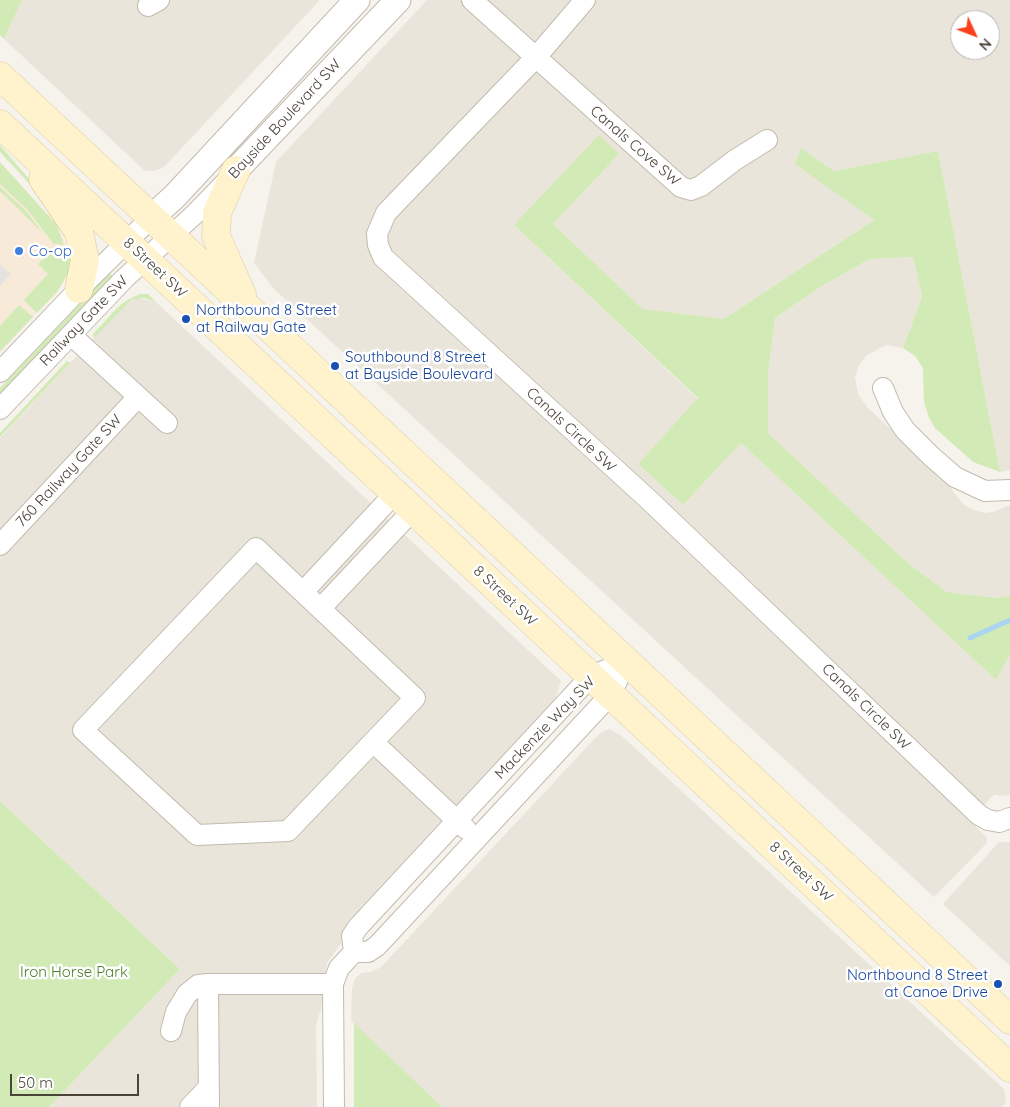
<!DOCTYPE html>
<style>
body{margin:0}
#map{position:relative;width:1010px;height:1107px;overflow:hidden;background:#f6f3ec;font-family:Quicksand,sans-serif}
canvas{display:block}
.north{position:absolute;left:950px;top:10px;width:50px;height:50px;box-sizing:border-box;background:#fff;border:1px solid #b7b4b0;border-radius:50%;rotate:133deg;font-size:14px;font-weight:700;line-height:20px;text-align:center;color:#4b4439}
.north::after{content:'';display:block;margin:auto;width:18px;height:22px;background:#fc3f1d;clip-path:polygon(50% 0,100% 100%,50% 72%,0 100%)}
.scale{position:absolute;left:10px;top:1074px;width:129px;height:22px;box-sizing:border-box;border:2px solid #4b4439;border-top:0;padding-left:6px;font-size:15px;line-height:18px;white-space:nowrap;color:#4b4439;-webkit-text-stroke:4px #fff;paint-order:stroke}
</style>
<div id="map">
<canvas width="1010" height="1107"></canvas>
<div class="north">N</div>
<div class="scale">50 m</div>
</div>
<script>
const g = document.querySelector('canvas').getContext('2d');
g.lineJoin = 'round';
function paint(path, color) { g.fillStyle = color; g.fill(path, 'evenodd'); }
const toPath = rows => new Path2D(rows.map(r => 'M' + r).join(''));
function strokePath(path, color, width, dash) { g.strokeStyle = color; g.lineWidth = width; g.lineCap = dash ? 'butt' : 'round'; g.setLineDash(dash || []); g.stroke(path); }
function write(font, color, halo, rows, align = 'center') {
  g.font = font + ' Quicksand,sans-serif'; g.lineWidth = 5; g.setLineDash([]); g.textBaseline = 'middle'; g.strokeStyle = halo; g.fillStyle = color; for (const [text, x, y, turn = 0] of rows) {
    g.save(); g.translate(x, y); g.rotate((+turn || 0) * Math.PI / 180); g.textAlign = isNaN(turn) ? turn : align; if (halo) g.strokeText(text, 0, 0); g.fillText(text, 0, 0); g.restore();
  }
}
const residential = toPath([
 [22,0,320,0,163,168,152,171,144,170,4,39],
 [427,0,1010,0,1010,470,1000,472,938,151,834,171,801,148,842,197,874,220,724,319,643,309,553,224,619,154,514,225,698,399,638,464,683,505,741,443,996,680,1010,655,1010,795,1000,796,994,794,971,821,987,838,987,843,934,897,274,289,254,263,276,162],
 [960,20,990,20,990,50,960,50],
 [913,257,922,297,903,348,886,345,867,355,859,365,855,377,858,394,867,407,944,479,963,504,971,509,985,513,993,512,1010,505,1010,596,997,598,947,592,909,564,768,433,768,374,775,318,822,286,870,259],
 [138,298,156,302,561,681,556,697,550,704,348,921,342,942,327,963,321,1009,316,1025,317,1107,49,1107,180,969,0,801,0,438,126,303],
 [609,729,622,736,1004,1089,1006,1102,1002,1107,442,1107,351,1021,352,988,355,979,361,973,371,972,381,967,599,734],
 [999,842,1010,842,1010,966,943,904]
]);
const commercial = toPath([
 [0,162,56,224,65,242,65,250,70,252,62,285,0,353]
]);
const green = toPath([
 [0,0,22,0,4,39,0,35],
 [599,135,619,154,553,224,643,309,724,319,874,220,795,164,801,148,834,171,938,151,1000,472,973,462,935,428,929,418,924,402,923,368,915,356,903,348,922,297,913,257,870,259,822,286,775,318,768,374,768,433,909,564,947,592,997,598,1010,596,1010,655,996,680,741,443,683,505,638,464,698,398,514,225],
 [0,145,52,206,52,208,0,152],
 [0,162,56,224,64,245,53,243,27,209,0,184],
 [0,187,25,210,43,233,0,191],
 [51,249,70,252,72,251,72,267,57,292,37,313,24,300,48,274,38,264,46,256,44,253],
 [109,273,113,276,0,396,0,388],
 [140,294,148,294,156,302,144,298,131,300,94,338,93,334,117,308,127,300],
 [19,305,33,317,0,351,0,326],
 [67,361,70,363,0,437,0,433],
 [0,801,180,969,49,1107,0,1107],
 [354,1023,442,1107,354,1107]
]);
const parking = toPath([
 [0,264,11,274,0,286]
]);
const stream = toPath([
 [970,638,1010,620]
]);
const minor = toPath([
 [472,0,681,187,691,190,701,186,735,160,767,140],
 [585,0,537,56,386,213,377,234,378,245,383,257,649,500,979,815,988,820,999,822,1010,818],
 [148,6,159,0],
 [71,335,167,423],
 [0,372,79,289,152,217],
 [883,388,893,412,905,430,931,456,955,477,985,491,1010,490],
 [0,409,124,279,196,213,226,182],
 [0,545,138,397],
 [256,548,415,698,288,831,197,835,83,730,256,548],
 [303,592,395,493],
 [321,608,413,510],
 [373,742,466,829],
 [354,952,368,952,377,946,611,694,626,662],
 [171,1031,176,1012,187,994,198,985,208,984],
 [190,1107,209,1087],
 [209,1107,208,984,333,984],
 [334,1107,333,984,339,968,354,952,352,936,358,927,591,676,626,662]
]);
const tertiary = toPath([
 [236,170,398,0],
 [152,217,175,196,357,0]
]);
const secondary = toPath([
 [0,76,1010,1020],
 [0,124,1010,1068],
 [236,170,217,213,216,236,242,295],
 [43,179,79,232,85,260,79,289]
]);
const markers = [
 [19,251,5,"#3f7fe0"],
 [186,319,5,"#1a4fb4"],
 [335,366,5,"#1a4fb4"],
 [998,984,5,"#1a4fb4"]
];
const streetNames = [
 ["Bayside Boulevard SW",285,119,-47],
 ["Canals Cove SW",635,146,41],
 ["8 Street SW",155,268,43],
 ["Railway Gate SW",84,321,-46],
 ["Canals Circle SW",571,430,43],
 ["760 Railway Gate SW",69,471,-47],
 ["8 Street SW",505,596,43],
 ["Canals Circle SW",866,707,44],
 ["Mackenzie Way SW",545,728,-46],
 ["8 Street SW",801,872,43]
];
const shopNames = [
 ["Co-op",29,251]
];
const transitNames = [
 ["Northbound 8 Street",196,310],
 ["at Railway Gate",196,327],
 ["Southbound 8 Street",345,357],
 ["at Bayside Boulevard",345,374],
 ["Northbound 8 Street",988,975,"right"],
 ["at Canoe Drive",988,992,"right"]
];
const parkNames = [
 ["Iron Horse Park",74,972]
];
paint(residential, '#eae5da');
paint(commercial, '#f7ead8');
paint(green, '#d2eab5');
paint(parking, '#e5e3e0');
strokePath(stream, '#a9d4f2', 5);
strokePath(minor, '#c2bbae', 22);
strokePath(tertiary, '#c2bbae', 27);
strokePath(secondary, '#d6c79b', 29);
strokePath(minor, '#fff', 20);
strokePath(tertiary, '#fff', 25);
strokePath(secondary, '#fff3cd', 28);
for (const [x, y, r, color] of markers) { const dot = new Path2D(); dot.arc(x, y, r, 0, 2 * Math.PI); g.fillStyle = color; g.fill(dot); strokePath(dot, '#fff', 2); }
write('15px', '#4b4439', '#fff', streetNames);
write('15px', '#366cbe', '#fff', shopNames, 'left');
write('15px', '#164399', '#fff', transitNames, 'left');
write('15px', '#4a7f2a', '#fff', parkNames);
</script>
